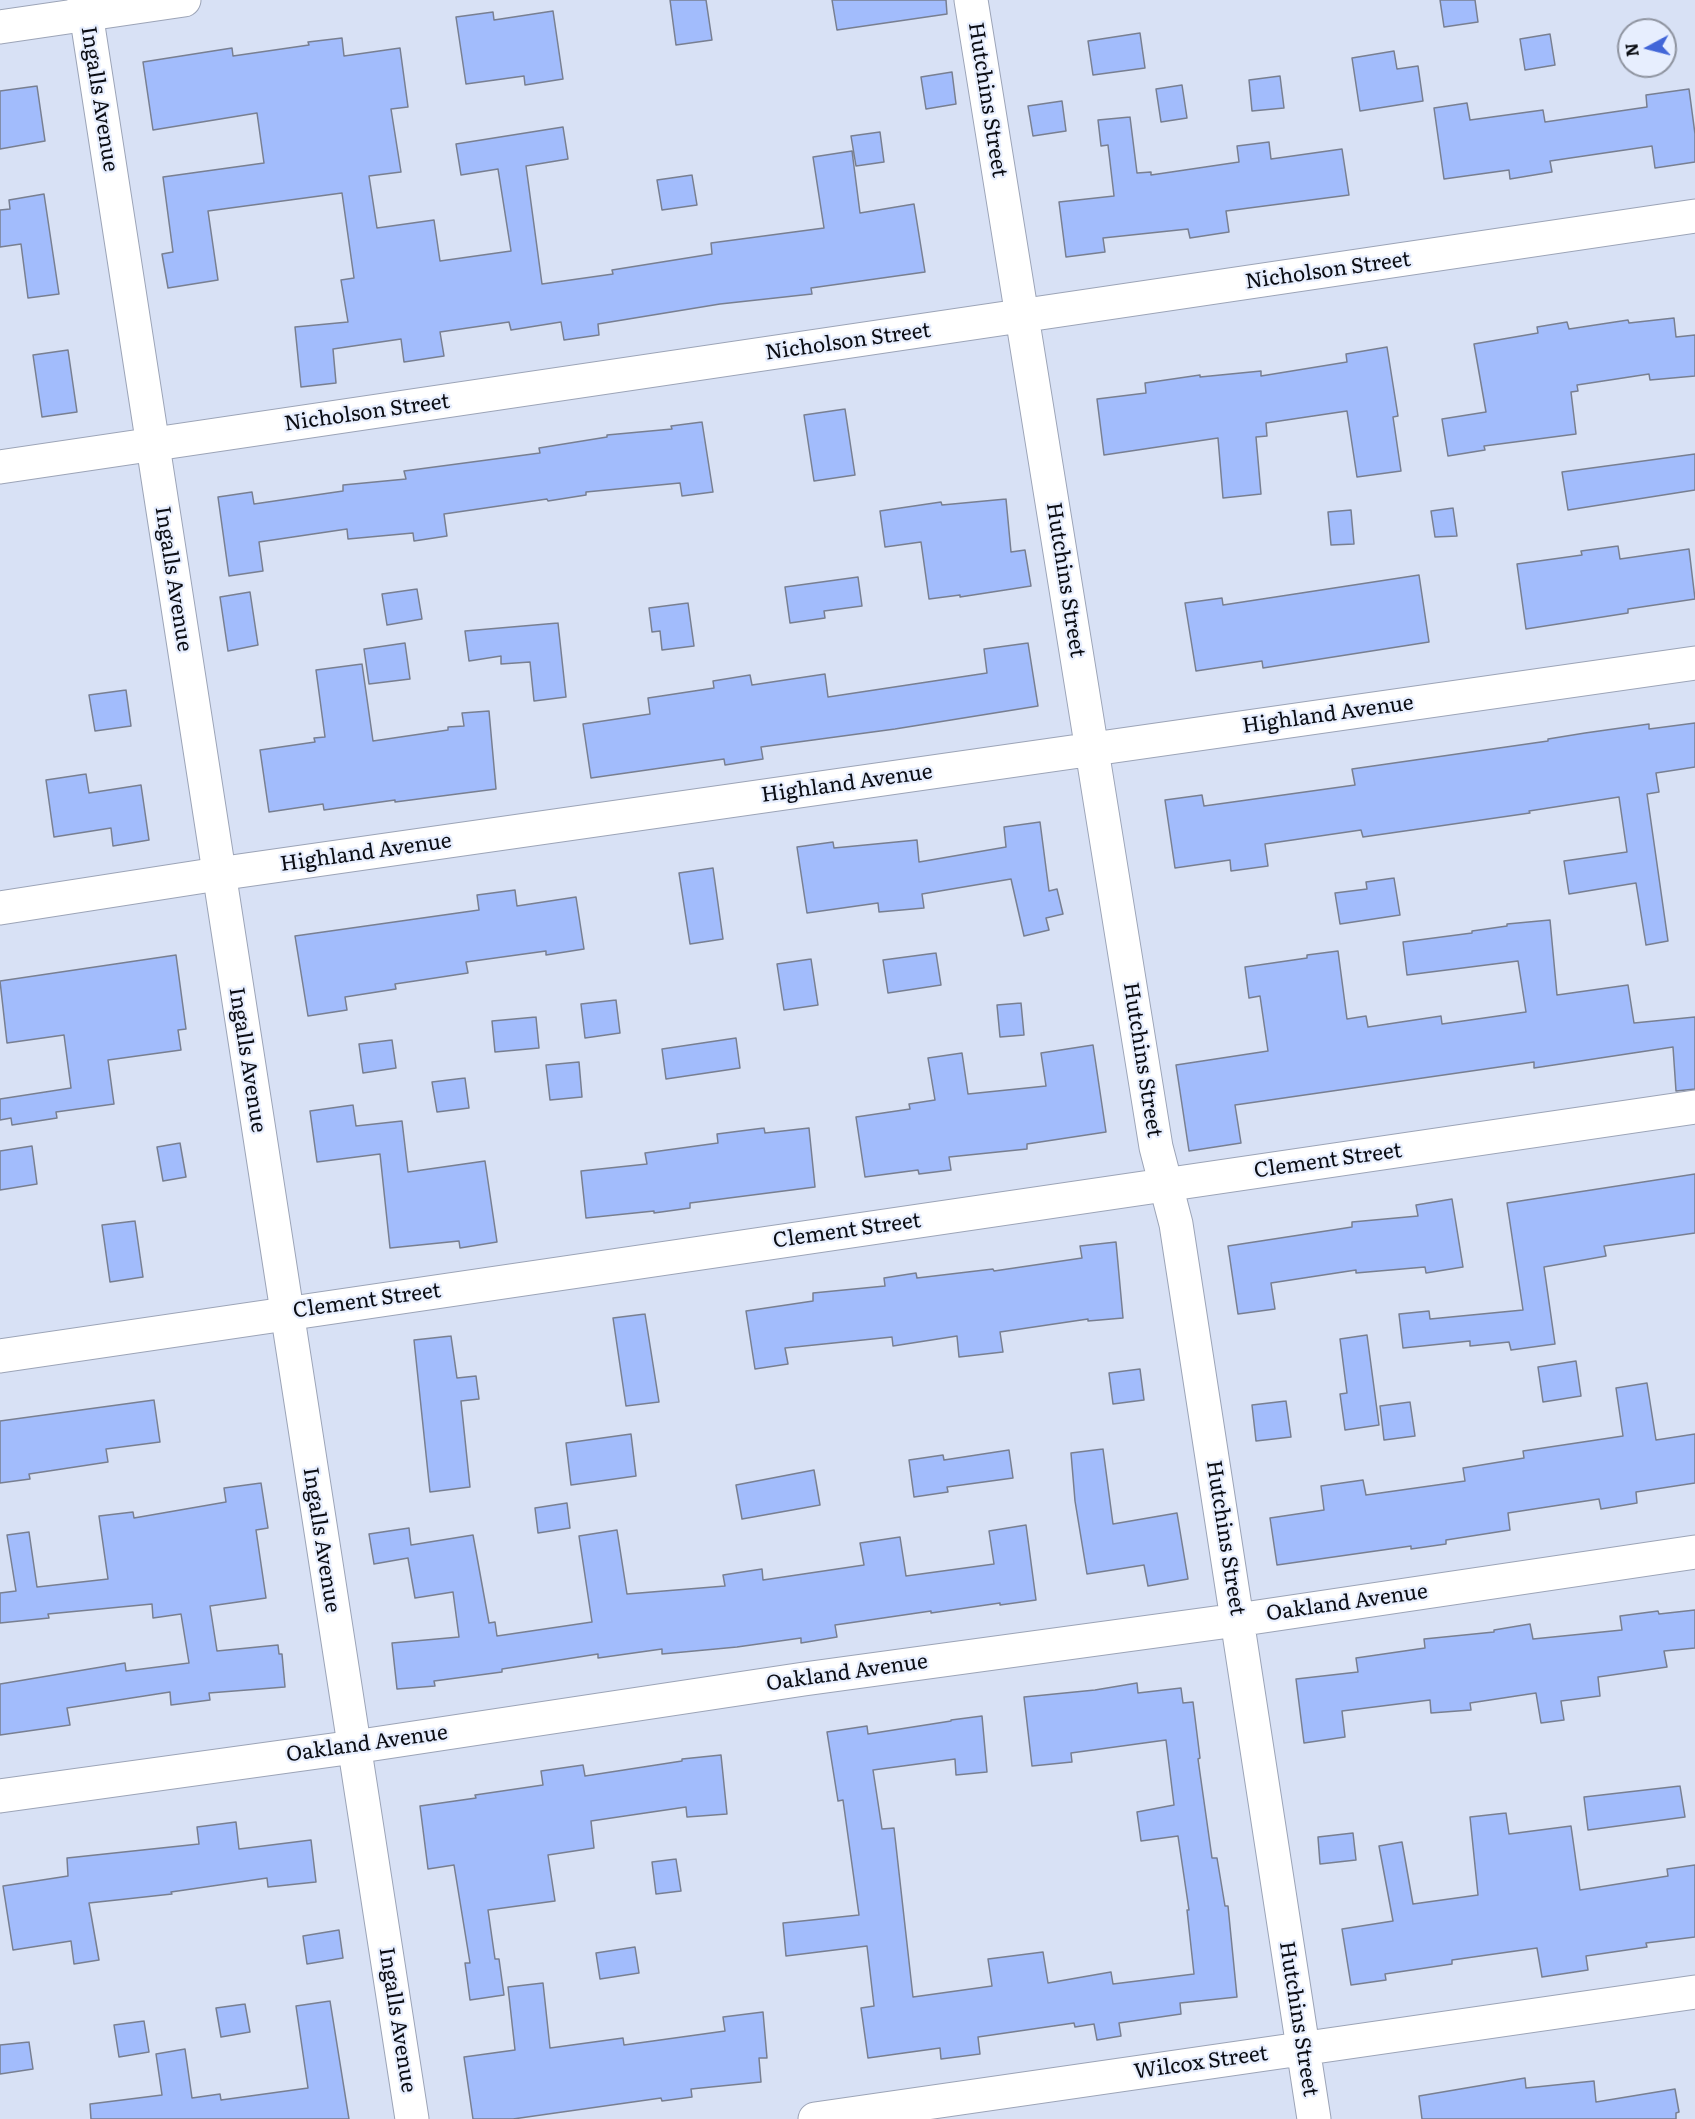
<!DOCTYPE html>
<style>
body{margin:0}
#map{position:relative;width:1695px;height:2119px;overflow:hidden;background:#d8e1f5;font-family:Literata,serif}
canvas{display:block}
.north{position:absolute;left:1617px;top:18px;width:60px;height:60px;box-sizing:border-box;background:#e7eefe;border:2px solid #8f94a0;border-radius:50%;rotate:263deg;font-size:16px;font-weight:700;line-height:24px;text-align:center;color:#0a0c12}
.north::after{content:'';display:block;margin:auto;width:21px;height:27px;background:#4266d8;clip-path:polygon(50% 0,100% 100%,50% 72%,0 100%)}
</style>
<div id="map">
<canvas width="1695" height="2119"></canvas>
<div class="north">N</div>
</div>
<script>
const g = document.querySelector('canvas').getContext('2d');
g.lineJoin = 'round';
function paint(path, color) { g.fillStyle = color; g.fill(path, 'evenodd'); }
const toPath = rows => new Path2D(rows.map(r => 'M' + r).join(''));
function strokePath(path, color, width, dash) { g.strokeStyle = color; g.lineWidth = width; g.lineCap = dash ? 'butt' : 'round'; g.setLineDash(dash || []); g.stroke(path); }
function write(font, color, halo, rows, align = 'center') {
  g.font = font + ' Literata,serif'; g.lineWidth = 4.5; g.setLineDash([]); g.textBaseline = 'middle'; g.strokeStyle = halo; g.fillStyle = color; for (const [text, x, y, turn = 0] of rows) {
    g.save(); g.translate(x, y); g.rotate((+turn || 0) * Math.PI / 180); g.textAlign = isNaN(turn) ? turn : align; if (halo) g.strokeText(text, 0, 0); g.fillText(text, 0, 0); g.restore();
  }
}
const building = toPath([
 [670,0,706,0,712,40,676,45,670,0],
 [832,0,946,0,947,14,837,30,832,0],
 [1440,0,1475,0,1478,22,1444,27,1440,0],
 [553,11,563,79,525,85,524,76,466,84,456,17,493,12,494,20,553,11],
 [1140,33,1145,68,1093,75,1088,41,1140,33],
 [1550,34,1555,65,1525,70,1520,39,1550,34],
 [342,38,344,56,400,48,408,107,391,109,401,172,369,176,377,228,434,220,440,261,511,251,498,169,461,175,456,144,563,127,568,159,526,166,542,284,613,274,612,270,712,254,711,243,824,228,813,157,852,151,860,213,914,204,925,272,811,288,812,294,720,304,598,324,599,335,564,340,561,322,511,330,509,322,440,332,444,356,404,362,401,339,333,349,336,383,301,387,295,327,348,322,341,280,354,278,342,193,208,211,218,280,168,288,162,254,173,252,163,177,264,163,257,113,153,130,143,62,232,48,233,56,309,45,308,42,342,38],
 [1394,51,1397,69,1418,66,1423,101,1360,111,1352,58,1394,51],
 [952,72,956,104,926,109,921,77,952,72],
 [1280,76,1284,108,1252,111,1249,80,1280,76],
 [1182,85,1187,118,1161,122,1156,89,1182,85],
 [37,86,45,141,0,149,0,91,37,86],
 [1689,89,1695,134,1695,162,1655,168,1652,146,1550,161,1552,172,1510,179,1509,170,1444,179,1434,108,1467,103,1470,120,1543,110,1545,122,1647,107,1646,95,1689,89],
 [1062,101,1066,131,1033,136,1028,106,1062,101],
 [1130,117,1137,173,1151,172,1151,175,1239,162,1237,146,1269,142,1271,159,1342,149,1349,195,1226,211,1229,232,1190,238,1188,229,1103,238,1105,252,1066,257,1059,202,1114,196,1108,145,1101,146,1098,120,1130,117],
 [880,132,884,162,856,166,851,136,880,132],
 [692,175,697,205,662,210,657,180,692,175],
 [44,194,59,294,28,298,21,244,0,247,0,210,10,209,9,200,44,194],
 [1674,318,1676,337,1695,335,1695,376,1650,380,1649,374,1577,385,1578,391,1571,392,1576,434,1484,446,1485,450,1448,456,1442,419,1486,412,1474,344,1538,333,1537,327,1567,322,1569,329,1628,320,1629,323,1674,318],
 [1387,347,1398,416,1393,417,1401,471,1357,477,1347,411,1266,423,1267,436,1256,437,1261,494,1223,498,1218,438,1104,455,1097,399,1146,393,1145,383,1200,375,1200,377,1261,371,1261,376,1347,362,1346,354,1387,347],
 [68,350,77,412,42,417,33,355,68,350],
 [845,409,855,475,814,481,804,415,845,409],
 [702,422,713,492,682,496,680,483,586,492,586,495,548,501,547,499,444,514,447,536,414,541,413,533,348,539,347,529,259,542,263,571,229,576,218,497,252,492,254,504,343,491,343,485,406,479,404,471,540,453,539,448,607,437,607,435,672,429,671,426,702,422],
 [1695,454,1695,490,1568,510,1562,472,1695,454],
 [1006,499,1011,552,1025,550,1031,586,960,597,960,595,929,599,921,542,885,547,880,511,941,502,942,505,1006,499],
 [1453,508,1457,536,1435,537,1431,511,1453,508],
 [1351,510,1354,544,1331,545,1328,512,1351,510],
 [1618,546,1620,559,1689,549,1695,599,1628,609,1628,613,1526,629,1517,564,1582,555,1581,551,1618,546],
 [1419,575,1429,642,1263,668,1262,661,1196,671,1185,603,1222,598,1223,605,1419,575],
 [858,577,862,606,824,611,825,618,790,623,785,587,858,577],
 [417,589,422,619,387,625,382,594,417,589],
 [250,592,258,645,228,651,220,597,250,592],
 [688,603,694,646,662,650,660,631,652,632,649,608,688,603],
 [558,623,566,697,534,701,530,662,501,664,501,656,469,661,465,631,558,623],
 [405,643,410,679,369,684,364,649,405,643],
 [1028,643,1038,706,895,729,761,747,763,759,725,765,724,759,591,778,583,724,650,714,648,698,714,688,713,681,750,675,752,685,825,674,828,697,987,673,984,649,1028,643],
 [362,664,373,741,448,730,448,727,464,726,462,713,489,711,496,789,395,802,395,800,324,810,323,804,269,812,260,750,315,742,314,738,325,737,316,670,362,664],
 [126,690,131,726,95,731,89,695,126,690],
 [1695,723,1695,767,1656,773,1659,792,1647,794,1668,941,1646,945,1636,883,1569,894,1564,861,1627,852,1619,797,1529,811,1530,813,1363,837,1361,830,1265,844,1268,866,1231,871,1230,860,1175,868,1165,800,1202,795,1204,806,1355,785,1352,769,1548,741,1548,739,1585,733,1649,724,1649,729,1695,723],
 [86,774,89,793,141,785,149,840,113,846,111,828,54,837,46,780,86,774],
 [1040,822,1049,891,1057,889,1063,914,1046,918,1049,930,1024,936,1011,879,922,894,924,908,879,912,878,903,807,913,797,847,833,842,834,848,917,840,919,862,1006,847,1004,827,1040,822],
 [713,868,723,939,690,944,679,873,713,868],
 [1394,878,1400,915,1340,924,1335,893,1367,889,1366,882,1394,878],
 [515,890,517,906,576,897,584,949,546,955,546,951,466,962,468,973,395,984,396,989,345,997,347,1010,308,1016,295,936,479,910,477,895,515,890],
 [1550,920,1557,995,1628,985,1634,1023,1695,1017,1695,1089,1676,1091,1673,1047,1534,1068,1534,1062,1235,1105,1241,1143,1189,1151,1176,1065,1268,1051,1260,996,1249,998,1245,967,1307,958,1307,955,1338,951,1347,1019,1366,1016,1368,1027,1441,1016,1442,1024,1526,1012,1518,961,1407,975,1403,942,1472,933,1472,931,1507,926,1507,924,1550,920],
 [936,953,941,985,888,993,883,960,936,953],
 [176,955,186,1029,178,1030,181,1050,108,1060,114,1104,56,1112,57,1118,12,1125,11,1118,0,1120,0,1099,71,1088,64,1035,7,1043,0,981,176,955],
 [811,959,818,1005,784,1010,777,964,811,959],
 [616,1000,620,1033,585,1038,581,1004,616,1000],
 [1021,1003,1024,1035,1000,1037,997,1005,1021,1003],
 [536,1017,539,1048,495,1052,492,1021,536,1017],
 [736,1038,740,1068,666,1079,662,1049,736,1038],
 [392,1040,396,1068,363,1073,359,1044,392,1040],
 [1093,1045,1106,1132,1027,1144,1027,1149,949,1157,951,1170,919,1174,918,1170,865,1177,856,1117,910,1109,909,1104,935,1100,928,1058,962,1053,968,1094,1046,1086,1041,1053,1093,1045],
 [579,1062,582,1097,550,1100,546,1065,579,1062],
 [465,1078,469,1108,437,1112,432,1082,465,1078],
 [353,1105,356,1126,402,1121,408,1172,485,1161,497,1242,460,1248,459,1241,390,1248,380,1154,317,1162,310,1111,353,1105],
 [764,1128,765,1133,809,1128,815,1187,690,1203,690,1208,654,1213,654,1211,586,1218,581,1171,647,1164,645,1153,718,1143,717,1134,764,1128],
 [180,1143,186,1177,163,1181,157,1147,180,1143],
 [32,1146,37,1184,0,1190,0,1151,32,1146],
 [1695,1174,1695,1233,1604,1246,1606,1256,1544,1267,1555,1344,1511,1350,1509,1342,1470,1346,1470,1341,1403,1348,1399,1314,1429,1311,1430,1319,1523,1310,1507,1203,1695,1174],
 [1452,1199,1463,1267,1426,1273,1425,1267,1356,1273,1356,1270,1271,1283,1275,1309,1238,1314,1228,1246,1352,1227,1352,1222,1418,1216,1416,1205,1452,1199],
 [135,1221,143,1277,110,1282,102,1225,135,1221],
 [1116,1242,1123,1318,1088,1321,1088,1319,1000,1332,1003,1352,959,1357,957,1336,893,1346,892,1337,785,1348,788,1364,755,1369,746,1311,813,1301,813,1293,885,1286,884,1278,916,1273,917,1278,993,1269,994,1271,1082,1258,1080,1246,1116,1242],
 [645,1314,659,1402,626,1406,613,1318,645,1314],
 [1367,1335,1379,1425,1345,1430,1340,1394,1347,1393,1340,1339,1367,1335],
 [451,1336,457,1378,476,1376,479,1399,461,1401,470,1487,430,1492,414,1340,451,1336],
 [1576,1361,1581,1396,1543,1402,1538,1367,1576,1361],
 [1140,1369,1144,1400,1113,1404,1109,1373,1140,1369],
 [1647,1383,1656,1440,1695,1434,1695,1483,1636,1492,1637,1503,1601,1509,1599,1499,1508,1513,1510,1530,1446,1540,1446,1544,1411,1549,1411,1546,1277,1565,1270,1518,1324,1510,1321,1486,1363,1480,1366,1495,1465,1481,1463,1468,1524,1458,1523,1451,1623,1436,1616,1388,1647,1383],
 [154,1400,160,1442,106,1449,108,1462,29,1474,30,1479,0,1483,0,1421,154,1400],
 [1286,1401,1291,1437,1256,1441,1252,1405,1286,1401],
 [1410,1402,1415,1436,1384,1440,1380,1406,1410,1402],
 [631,1434,636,1476,571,1485,566,1443,631,1434],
 [1103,1449,1113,1524,1177,1513,1188,1579,1148,1586,1144,1565,1087,1574,1075,1501,1071,1453,1103,1449],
 [1009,1450,1013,1478,947,1487,948,1492,914,1497,909,1460,943,1455,944,1460,1009,1450],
 [814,1470,820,1505,742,1519,736,1485,814,1470],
 [261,1483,268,1528,256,1530,266,1598,210,1606,217,1651,278,1645,279,1654,282,1654,285,1687,209,1693,210,1700,171,1705,170,1692,67,1708,70,1725,0,1735,0,1684,125,1663,126,1671,189,1663,181,1614,153,1618,152,1604,48,1614,49,1618,0,1623,0,1593,16,1591,7,1535,29,1532,37,1587,108,1579,99,1516,133,1512,134,1518,226,1502,224,1488,261,1483],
 [567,1503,570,1528,538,1533,535,1508,567,1503],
 [1026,1525,1036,1600,1000,1605,1000,1603,931,1613,931,1611,835,1625,837,1637,801,1643,801,1638,737,1647,662,1654,662,1649,598,1658,598,1654,502,1669,502,1672,434,1681,435,1686,397,1689,392,1643,459,1637,453,1592,415,1598,408,1558,374,1564,369,1534,409,1528,411,1545,473,1535,489,1623,495,1622,497,1636,592,1622,579,1536,617,1530,627,1594,725,1586,723,1575,762,1569,763,1580,864,1565,860,1543,900,1537,906,1576,994,1564,989,1531,1026,1525],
 [1695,1610,1695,1648,1664,1651,1667,1667,1598,1677,1600,1696,1561,1701,1564,1720,1541,1723,1536,1693,1470,1703,1471,1710,1431,1713,1430,1700,1342,1711,1345,1737,1304,1743,1296,1679,1358,1672,1356,1658,1425,1648,1424,1639,1494,1632,1494,1630,1530,1624,1533,1639,1622,1630,1620,1616,1658,1611,1659,1614,1695,1610],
 [1137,1683,1138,1693,1181,1688,1183,1703,1193,1702,1200,1758,1198,1759,1212,1858,1217,1858,1225,1906,1228,1906,1237,1997,1180,2003,1181,2014,1119,2023,1121,2036,1097,2040,1094,2024,1075,2027,1074,2023,978,2037,980,2054,941,2059,940,2048,868,2058,861,2008,874,2006,867,1946,786,1956,783,1923,859,1915,843,1800,838,1801,827,1732,867,1726,868,1734,951,1721,951,1720,982,1716,987,1772,956,1775,955,1759,873,1770,882,1829,894,1828,913,1997,992,1986,988,1959,1043,1952,1048,1983,1111,1972,1113,1984,1194,1974,1187,1910,1189,1910,1178,1836,1141,1841,1137,1812,1174,1805,1166,1740,1071,1753,1072,1762,1032,1766,1024,1697,1095,1690,1137,1683],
 [721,1755,727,1814,687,1817,686,1807,591,1821,594,1848,548,1855,555,1901,488,1910,495,1959,499,1959,504,1995,470,2000,465,1963,470,1963,454,1865,428,1869,420,1806,476,1798,475,1795,543,1785,541,1771,583,1765,585,1776,682,1761,682,1759,721,1755],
 [1680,1786,1685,1817,1588,1830,1584,1797,1680,1786],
 [1506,1813,1509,1834,1571,1826,1580,1890,1668,1876,1667,1869,1695,1865,1695,1937,1646,1943,1647,1947,1586,1956,1588,1970,1542,1977,1537,1948,1452,1960,1452,1964,1385,1974,1386,1980,1351,1985,1342,1929,1393,1921,1379,1846,1402,1842,1413,1904,1478,1895,1470,1817,1506,1813],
 [236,1822,239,1849,311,1840,316,1882,268,1887,267,1878,171,1892,172,1894,89,1903,99,1960,74,1964,71,1941,13,1950,3,1886,68,1876,67,1858,199,1844,197,1827,236,1822],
 [1353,1833,1356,1860,1320,1864,1318,1837,1353,1833],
 [676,1859,681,1891,656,1894,652,1862,676,1859],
 [339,1930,343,1958,307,1964,303,1936,339,1930],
 [635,1947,639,1973,600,1979,596,1953,635,1947],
 [543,1983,550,2048,623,2038,624,2045,725,2031,723,2017,763,2012,767,2058,759,2058,761,2082,691,2089,692,2097,662,2101,661,2098,513,2119,473,2119,464,2057,515,2050,508,1987,543,1983],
 [330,2001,349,2119,91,2119,90,2104,162,2095,156,2054,185,2049,192,2098,220,2094,221,2100,308,2088,296,2006,330,2001],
 [245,2004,250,2032,221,2037,216,2008,245,2004],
 [144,2021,149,2052,119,2057,114,2025,144,2021],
 [29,2042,33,2069,0,2074,0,2045,29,2042],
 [1525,2078,1526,2088,1594,2081,1596,2102,1675,2089,1679,2112,1676,2113,1676,2119,1422,2119,1419,2096,1525,2078]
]);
const minor = toPath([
 [971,0,1156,1147,1176,1224,1314,2119],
 [0,27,184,0],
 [0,467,1695,216],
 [0,908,218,874,1695,663],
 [0,1356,1695,1107],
 [0,1796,354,1747,804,1679,1237,1620,1695,1552],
 [815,2119,1695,1992]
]);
const tertiary = toPath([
 [84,0,412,2119]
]);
const streetNames = [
 ["Ingalls Avenue",99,99,81],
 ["Hutchins Street",987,100,81],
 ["Nicholson Street",1328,271,-8],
 ["Nicholson Street",848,342,-8],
 ["Nicholson Street",367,413,-8],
 ["Ingalls Avenue",173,579,81],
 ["Hutchins Street",1065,580,81],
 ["Highland Avenue",1328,715,-8],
 ["Highland Avenue",847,784,-8],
 ["Highland Avenue",366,853,-8],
 ["Ingalls Avenue",247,1060,81],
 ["Hutchins Street",1142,1060,81],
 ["Clement Street",1328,1161,-8],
 ["Clement Street",847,1231,-8],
 ["Clement Street",367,1301,-8],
 ["Hutchins Street",1225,1538,81],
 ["Ingalls Avenue",321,1540,81],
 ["Oakland Avenue",1347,1603,-8],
 ["Oakland Avenue",847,1673,-8],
 ["Oakland Avenue",367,1744,-8],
 ["Hutchins Street",1298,2019,81],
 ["Ingalls Avenue",397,2020,81],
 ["Wilcox Street",1201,2063,-8]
];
paint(building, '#a2bcfc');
strokePath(building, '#787f91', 1.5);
strokePath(minor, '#9ca4b7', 35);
strokePath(tertiary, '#9ca4b7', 35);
strokePath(minor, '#fff', 33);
strokePath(tertiary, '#fff', 33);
write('21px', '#0a0c12', '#e7eefe', streetNames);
</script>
